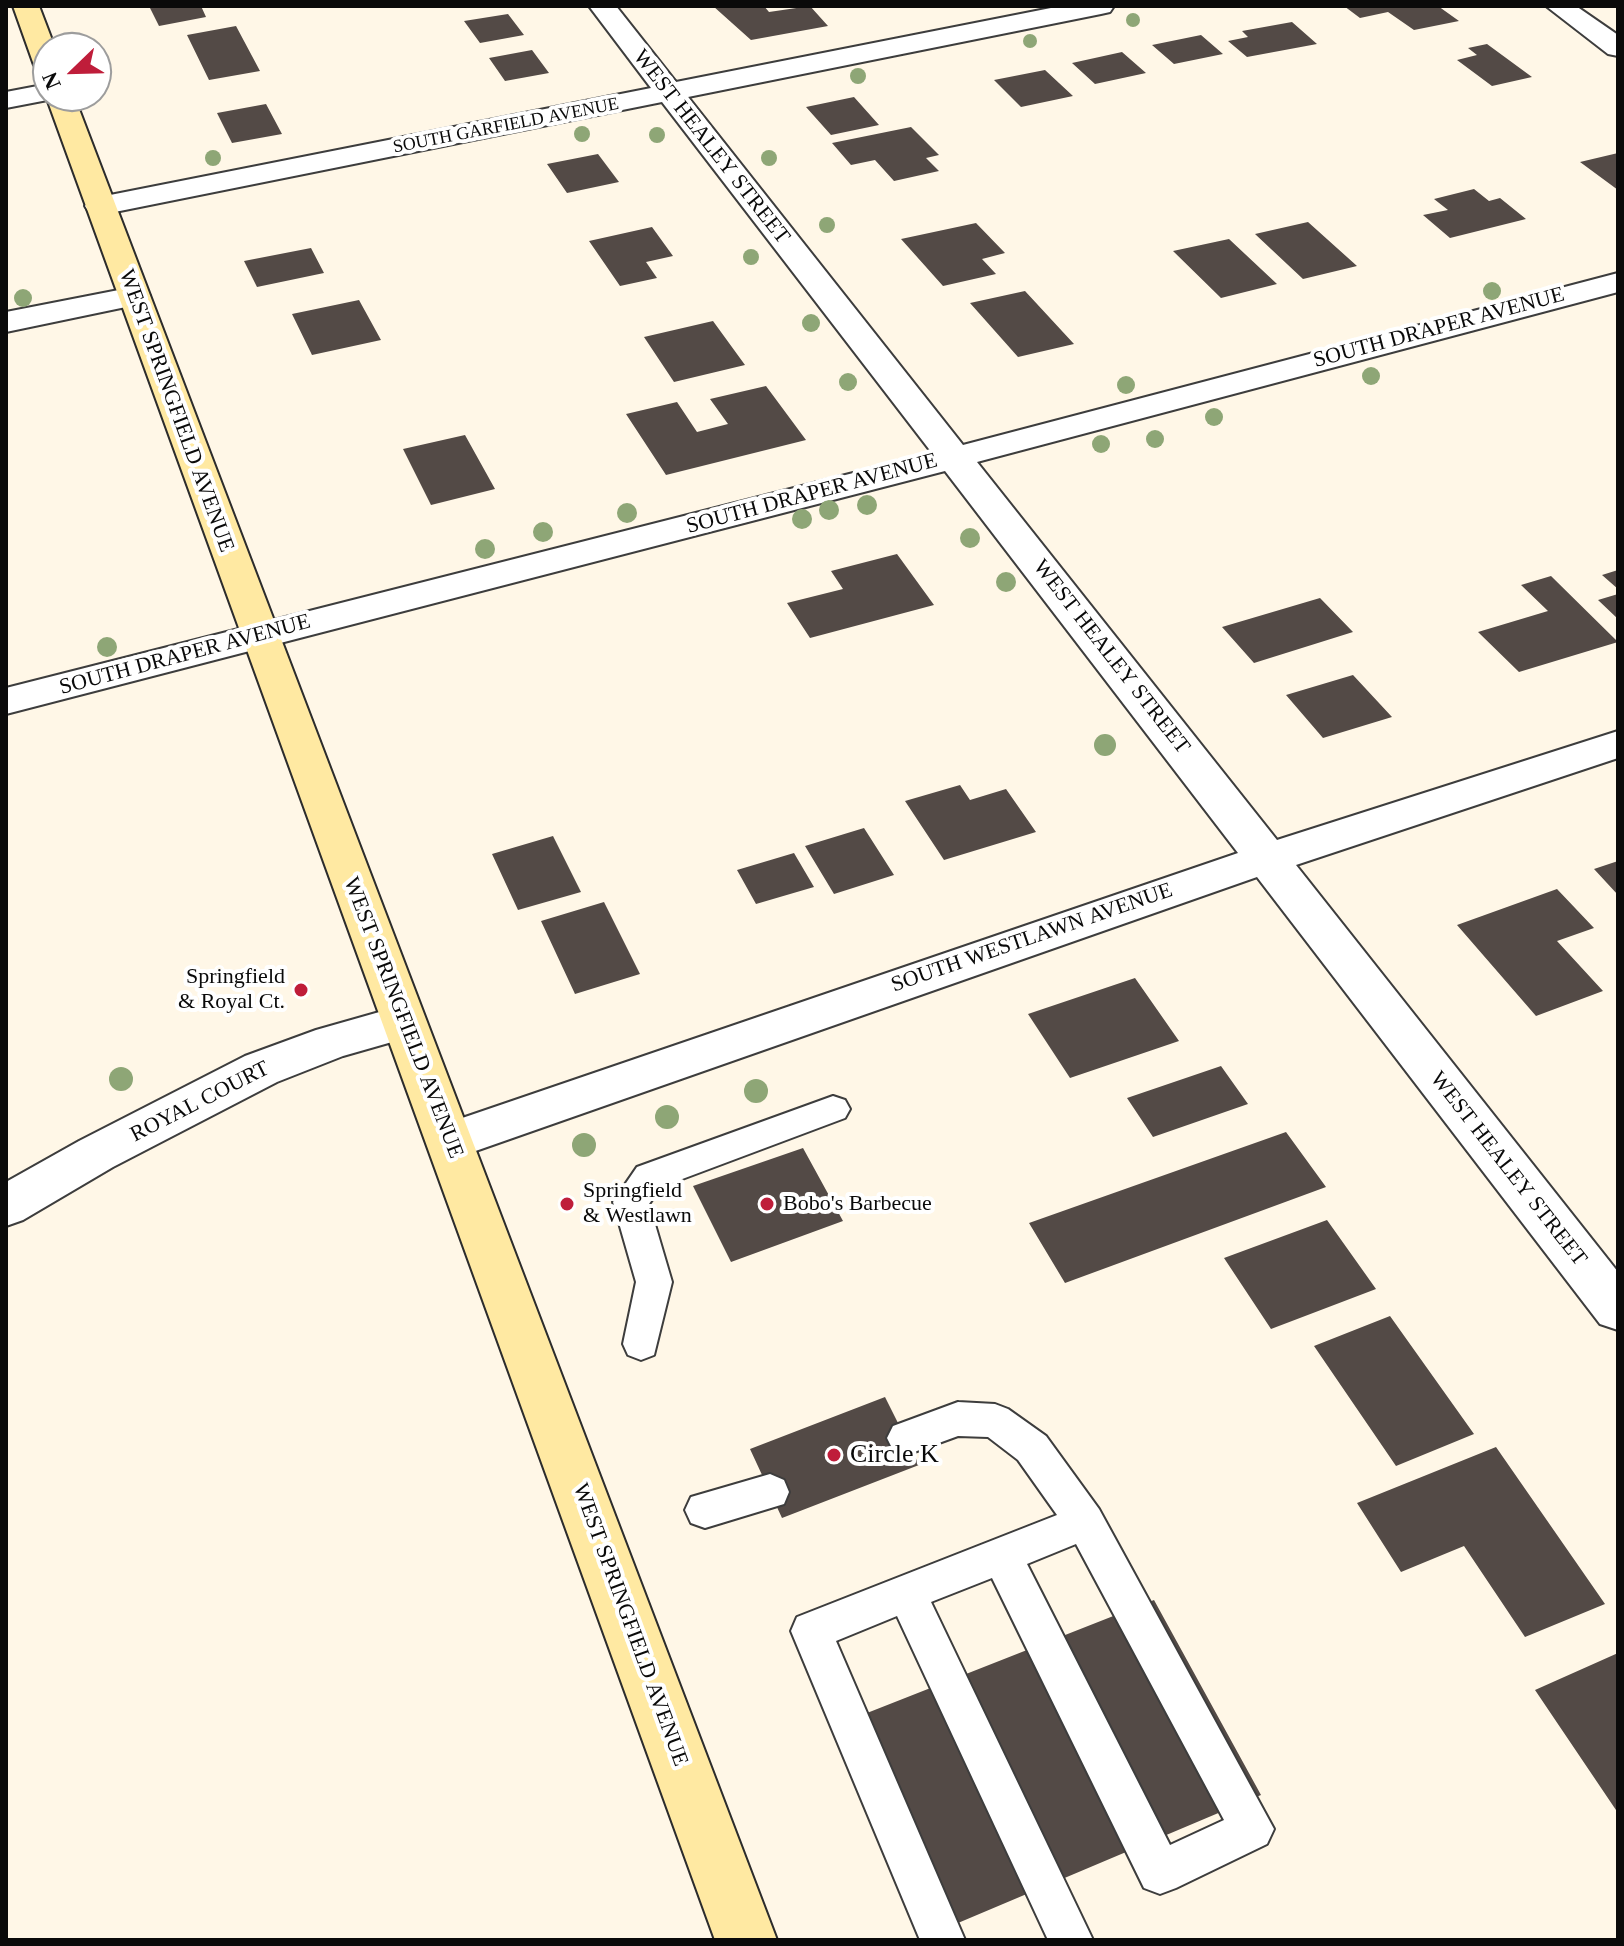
<!DOCTYPE html>
<style>
body{margin:0}
#map{position:relative;width:1624px;height:1946px;overflow:hidden;background:#fff7e7;font-family:"Times New Roman",serif}
canvas{display:block}
.frame{position:absolute;inset:0;border:8px solid #0a0a0a;pointer-events:none}
.north{position:absolute;left:32px;top:32px;width:80px;height:80px;box-sizing:border-box;background:#fff;border:2px solid #9d9d9d;border-radius:50%;rotate:247deg;font-size:22px;font-weight:700;line-height:32px;text-align:center;color:#0a0a0a}
.north::after{content:'';display:block;margin:auto;width:28px;height:36px;background:#bf1d3a;clip-path:polygon(50% 0,100% 100%,50% 72%,0 100%)}
</style>
<div id="map">
<canvas width="1624" height="1946"></canvas>
<div class="frame"></div>
<div class="north">N</div>
</div>
<script>
const g = document.querySelector('canvas').getContext('2d');
g.lineJoin = 'round';
function paint(path, color) { g.fillStyle = color; g.fill(path, 'evenodd'); }
const toPath = rows => new Path2D(rows.map(r => 'M' + r).join(''));
function strokePath(path, color, width, dash) { g.strokeStyle = color; g.lineWidth = width; g.lineCap = dash ? 'butt' : 'round'; g.setLineDash(dash || []); g.stroke(path); }
function write(font, color, halo, rows, align = 'center') {
  g.font = font + ' "Times New Roman",serif'; g.lineWidth = 8; g.setLineDash([]); g.textBaseline = 'middle'; g.strokeStyle = halo; g.fillStyle = color; for (const [text, x, y, turn = 0] of rows) {
    g.save(); g.translate(x, y); g.rotate((+turn || 0) * Math.PI / 180); g.textAlign = isNaN(turn) ? turn : align; if (halo) g.strokeText(text, 0, 0); g.fillText(text, 0, 0); g.restore();
  }
}
const building = toPath([
 [149,6,201,6,206,17,159,26],
 [713,6,764,6,769,12,810,6,828,26,751,40],
 [1344,6,1438,6,1459,21,1414,30,1388,12,1360,18],
 [508,14,524,35,480,43,464,21],
 [1292,22,1317,44,1247,57,1228,41,1248,37,1242,31],
 [236,26,260,71,209,80,187,35],
 [1201,35,1223,54,1174,64,1152,45],
 [1487,44,1532,77,1492,86,1457,60,1477,55,1468,48],
 [532,50,549,73,505,81,489,58],
 [1122,52,1146,73,1095,84,1072,63],
 [1045,70,1073,96,1021,107,994,80],
 [854,97,879,125,831,135,806,107],
 [266,104,282,134,232,143,217,113],
 [911,127,939,155,926,158,939,171,894,181,875,160,851,165,832,143],
 [1618,153,1618,190,1580,162],
 [598,154,619,182,567,193,547,164],
 [1474,189,1489,201,1500,198,1526,219,1450,238,1423,215,1448,210,1434,199],
 [1308,222,1357,266,1303,279,1255,234],
 [976,223,1005,253,982,259,996,274,943,286,901,239],
 [652,227,673,256,646,262,657,278,620,286,589,241],
 [1229,239,1277,284,1221,298,1173,251],
 [311,248,324,273,257,287,244,261],
 [1025,291,1074,344,1018,357,970,303],
 [359,300,381,340,312,355,292,314],
 [713,321,745,365,674,382,644,337],
 [766,386,806,440,666,475,626,414,677,402,697,432,728,424,710,399],
 [465,435,495,489,431,505,403,449],
 [897,554,934,605,810,638,787,603,843,589,831,571],
 [1618,570,1618,589,1602,575],
 [1551,576,1618,642,1519,672,1478,632,1548,611,1521,585],
 [1618,594,1618,619,1598,600],
 [1320,598,1353,632,1254,663,1222,627],
 [1353,675,1392,717,1323,738,1286,695],
 [960,785,970,800,1006,789,1036,832,944,860,905,801],
 [864,828,894,875,834,894,805,846],
 [553,836,581,892,518,910,492,854],
 [794,853,814,887,756,904,737,870],
 [1618,861,1618,895,1594,869],
 [1557,889,1594,928,1557,941,1603,991,1536,1016,1457,925],
 [604,902,640,974,575,994,541,921],
 [1135,978,1179,1041,1070,1078,1028,1014],
 [1221,1066,1248,1104,1153,1137,1127,1098],
 [1286,1132,1326,1187,1065,1283,1029,1223],
 [803,1148,843,1221,731,1262,693,1186],
 [1327,1220,1376,1289,1271,1329,1224,1258],
 [1390,1316,1474,1434,1396,1466,1314,1346],
 [885,1397,919,1465,782,1518,750,1449],
 [1496,1447,1605,1604,1525,1637,1464,1546,1401,1572,1357,1503],
 [1154,1600,1261,1795,958,1923,867,1713],
 [1618,1653,1618,1813,1535,1690]
]);
const lane = toPath([
 [833,1096,845,1100,850,1109,845,1118,661,1187,649,1204,672,1282,654,1355,641,1360,628,1355,623,1344,636,1282,613,1202,637,1167,833,1096],
 [958,1402,995,1404,1008,1409,1046,1436,1099,1509,1274,1829,1267,1844,1176,1888,1160,1894,1144,1888,992,1578,931,1602,1093,1940,1048,1940,897,1616,836,1641,965,1940,920,1940,791,1631,797,1617,1057,1515,1018,1460,988,1437,958,1436,906,1455,893,1450,887,1438,893,1426,958,1402],
 [1076,1544,1224,1820,1170,1845,1027,1564,1076,1544],
 [770,1474,784,1480,789,1492,784,1504,705,1528,691,1523,685,1510,691,1497,770,1474]
]);
const street = toPath([
 [589,6,616,6,676,82,1061,6,1114,6,1110,12,1101,14,688,97,963,445,1618,273,1618,292,977,462,1277,840,1618,731,1618,758,1296,865,1618,1272,1618,1330,1600,1324,1257,877,467,1154,450,1160,433,1154,426,1141,433,1128,1238,853,945,471,6,714,6,688,932,453,662,102,100,215,89,212,85,206,89,200,100,197,651,88,589,6],
 [1546,6,1576,6,1618,35,1618,56,1608,54,1546,6],
 [48,84,48,96,58,98,6,108,6,92,48,84],
 [134,287,145,289,150,296,145,303,6,332,6,312,134,287],
 [404,1005,420,1010,426,1022,420,1034,343,1056,277,1082,113,1167,23,1220,6,1226,6,1182,79,1141,245,1056,316,1030,404,1005]
]);
const secondary = toPath([
 [13,6,39,6,55,48,48,48,48,73,38,71,34,65,13,6],
 [48,93,48,96,74,96,777,1940,715,1940,46,96,48,93]
]);
const trees = [
 [1133,20,7],
 [1030,41,7],
 [858,76,8],
 [582,134,8],
 [657,135,8],
 [213,158,8],
 [769,158,8],
 [827,225,8],
 [751,257,8],
 [1492,291,9],
 [23,298,9],
 [811,323,9],
 [1371,376,9],
 [848,382,9],
 [1126,385,9],
 [1214,417,9],
 [1155,439,9],
 [1101,444,9],
 [867,505,10],
 [829,510,10],
 [627,513,10],
 [802,519,10],
 [543,532,10],
 [970,538,10],
 [485,549,10],
 [1006,582,10],
 [107,647,10],
 [1105,745,11],
 [121,1079,12],
 [756,1091,12],
 [667,1117,12],
 [584,1145,12]
];
const markers = [
 [301,990,8,"#bf1d3a"],
 [567,1204,8,"#bf1d3a"],
 [767,1204,8,"#bf1d3a"],
 [834,1455,8,"#bf1d3a"]
];
const farStreetnames = [
 ["SOUTH GARFIELD AVENUE",506,126,-11]
];
const streetNames = [
 ["WEST HEALEY STREET",711,147,52],
 ["SOUTH DRAPER AVENUE",1439,328,-15],
 ["WEST SPRINGFIELD AVENUE",176,411,70],
 ["SOUTH DRAPER AVENUE",812,494,-15],
 ["SOUTH DRAPER AVENUE",185,655,-15],
 ["WEST HEALEY STREET",1111,657,52],
 ["SOUTH WESTLAWN AVENUE",1032,938,-19],
 ["WEST SPRINGFIELD AVENUE",403,1018,69],
 ["ROYAL COURT",200,1102,-27],
 ["WEST HEALEY STREET",1508,1169,52],
 ["WEST SPRINGFIELD AVENUE",630,1625,70]
];
const poiNames = [
 ["Springfield",285,977,"right"],
 ["& Royal Ct.",285,1002,"right"],
 ["Springfield",583,1191],
 ["& Westlawn",583,1216],
 ["Bobo's Barbecue",783,1204]
];
const nearPoinames = [
 ["Circle K",850,1455]
];
paint(building, '#534a46');
strokePath(lane, '#3d3d3d', 4);
strokePath(street, '#3d3d3d', 4);
strokePath(secondary, '#2c2c2c', 4);
paint(lane, '#fff');
paint(street, '#fff');
paint(secondary, '#ffe9a2');
g.fillStyle = '#8ea676';
for (const [x, y, r] of trees) { g.beginPath(); g.arc(x, y, r, 0, 2 * Math.PI); g.fill(); }
for (const [x, y, r, color] of markers) { const dot = new Path2D(); dot.arc(x, y, r, 0, 2 * Math.PI); g.fillStyle = color; g.fill(dot); strokePath(dot, '#fff', 3); }
write('18px', '#0a0a0a', '#fff', farStreetnames);
write('22px', '#0a0a0a', '#fff', streetNames);
write('22px', '#0a0a0a', '#fff', poiNames, 'left');
write('26px', '#0a0a0a', '#fff', nearPoinames, 'left');
</script>
